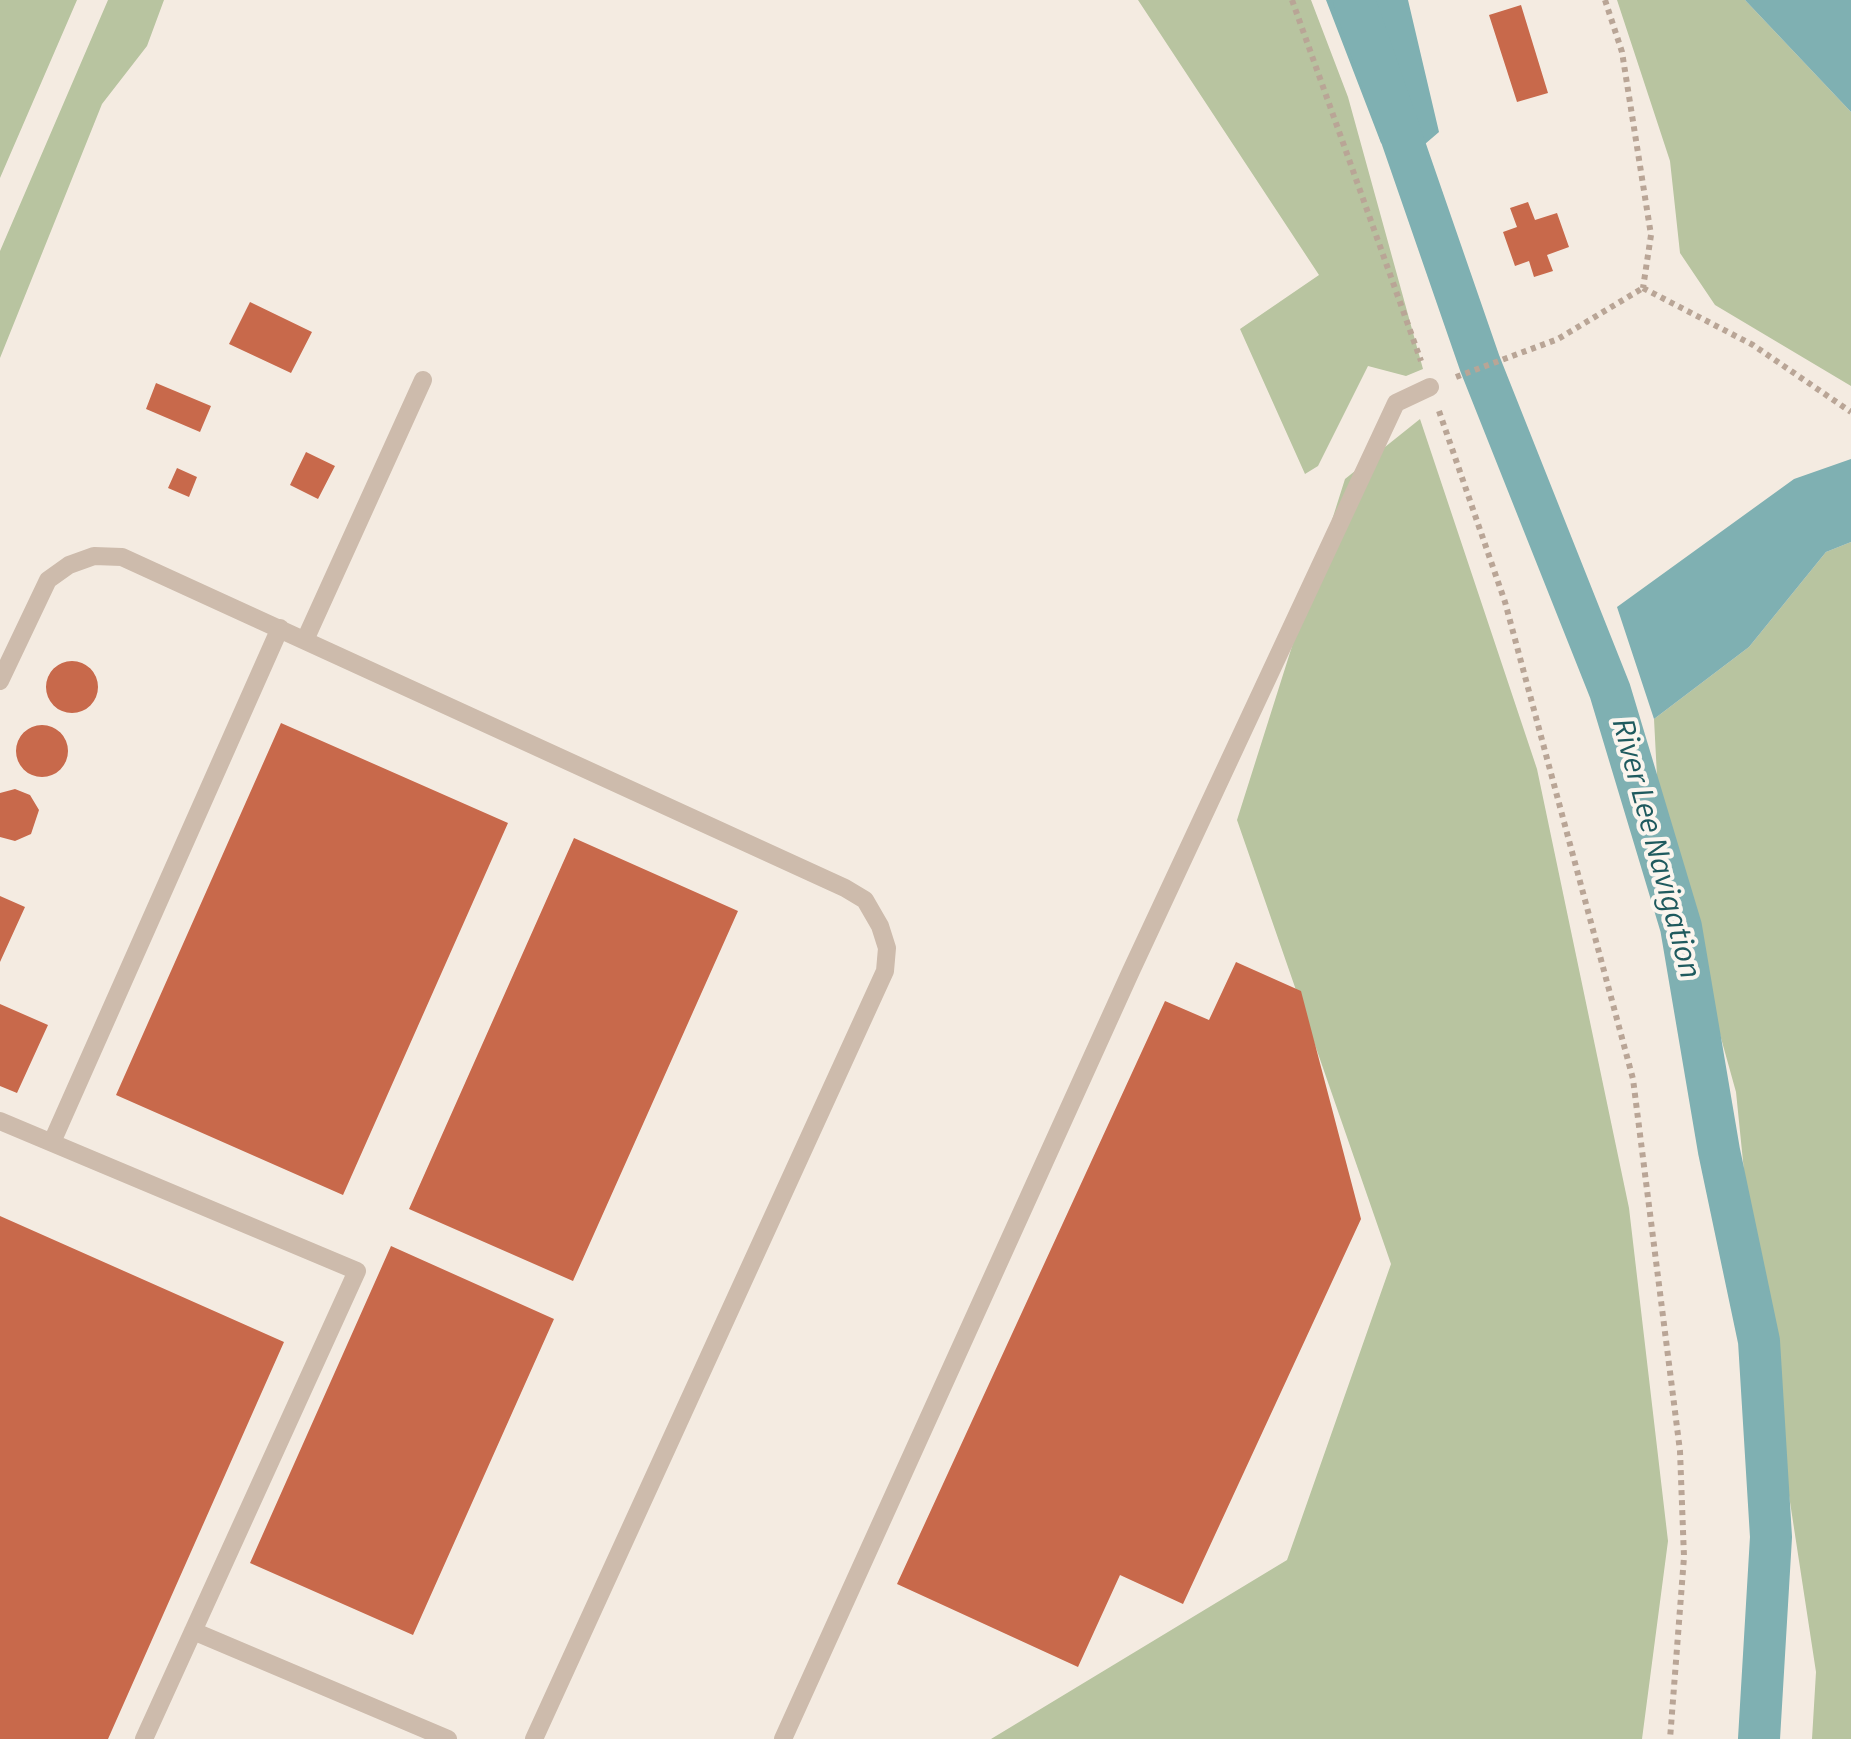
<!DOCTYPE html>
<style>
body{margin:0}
canvas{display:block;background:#f4ebe1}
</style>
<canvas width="1851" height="1739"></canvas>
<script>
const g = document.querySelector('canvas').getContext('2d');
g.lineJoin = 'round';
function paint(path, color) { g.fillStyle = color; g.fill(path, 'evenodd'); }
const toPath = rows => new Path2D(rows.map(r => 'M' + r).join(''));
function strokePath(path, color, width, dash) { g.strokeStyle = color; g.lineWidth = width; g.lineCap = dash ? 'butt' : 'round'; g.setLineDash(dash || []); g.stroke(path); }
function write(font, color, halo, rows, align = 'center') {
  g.font = font + ' "Source Sans 3",sans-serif'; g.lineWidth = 8; g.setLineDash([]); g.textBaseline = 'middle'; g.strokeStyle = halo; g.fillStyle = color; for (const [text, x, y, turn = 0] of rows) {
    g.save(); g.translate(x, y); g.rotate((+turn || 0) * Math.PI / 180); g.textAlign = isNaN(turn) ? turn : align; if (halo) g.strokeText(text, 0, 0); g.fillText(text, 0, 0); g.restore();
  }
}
const green = toPath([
 [0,0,77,0,0,178],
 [108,0,164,0,147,46,102,104,0,358,0,251],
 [1138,0,1311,0,1348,97,1423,369,1406,376,1368,366,1318,466,1305,474,1240,329,1319,275],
 [1617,0,1745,0,1851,112,1851,386,1715,305,1680,253,1670,161],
 [1420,419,1537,769,1629,1208,1668,1541,1642,1739,991,1739,1287,1560,1391,1264,1237,820,1345,479],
 [1851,542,1851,1739,1812,1739,1816,1672,1753,1260,1736,1092,1659,815,1654,719,1749,647,1826,552]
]);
const water = toPath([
 [1326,0,1408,0,1439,132,1425,144,1426,153,1410,159,1381,143],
 [1745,0,1851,0,1851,112],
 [1430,181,1483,335,1472,339,1458,341,1407,190],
 [1851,459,1851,542,1826,552,1749,647,1654,719,1617,607,1794,479]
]);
const canal = toPath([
 [1354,0,1480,364,1610,691,1681,927,1719,1151,1759,1341,1771,1537,1759,1739]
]);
const building = toPath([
 [1521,5,1548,93,1517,102,1489,15],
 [1528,202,1535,220,1557,213,1569,247,1547,255,1553,271,1534,277,1529,261,1515,266,1503,232,1517,227,1510,208],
 [250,302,312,332,291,373,229,344],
 [156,383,211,406,200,432,146,409],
 [306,452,335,466,318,499,290,485],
 [177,468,197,477,189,497,168,488],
 '46 687a26 26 0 1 1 52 0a26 26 0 1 1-52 0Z',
 [281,723,508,823,343,1195,116,1095],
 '16 751a26 26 0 1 1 52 0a26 26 0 1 1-52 0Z',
 [15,789,30,795,39,810,31,834,15,841,0,837,0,793],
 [574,838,738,911,573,1281,409,1209],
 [0,896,25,907,0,962],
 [1236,962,1301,991,1361,1219,1183,1604,1120,1575,1078,1667,897,1584,1165,1001,1209,1020],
 [0,1004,48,1025,17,1093,0,1086],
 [0,1216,284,1342,108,1739,0,1739],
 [391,1246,554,1319,413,1635,250,1563]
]);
const path = toPath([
 [1292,0,1421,361],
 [1605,0,1622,52,1651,235,1643,288],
 [1643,288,1753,345,1851,412],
 [1456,377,1558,339,1643,288],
 [1439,411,1505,602,1633,1079,1680,1451,1684,1557,1670,1739]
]);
const lane = toPath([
 [305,640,423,380],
 [0,681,48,580,69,565,94,556,122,557,845,888,865,900,880,926,887,948,885,971,534,1739],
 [0,1121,357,1271,144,1739],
 [52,1142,280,628],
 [193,1631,448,1739],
 [783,1739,1131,971,1396,403,1430,387]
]);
const waterNames = [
 ["River Lee Navigation",1654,849,75]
];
paint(green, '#b8c4a0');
paint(water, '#7fb0b2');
strokePath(canal, '#7fb0b2', 42);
paint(building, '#c8694b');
strokePath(path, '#b9a596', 6, [5, 5]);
strokePath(lane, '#cdbbac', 18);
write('italic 32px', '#1f5a5e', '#fbf5ee', waterNames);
</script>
